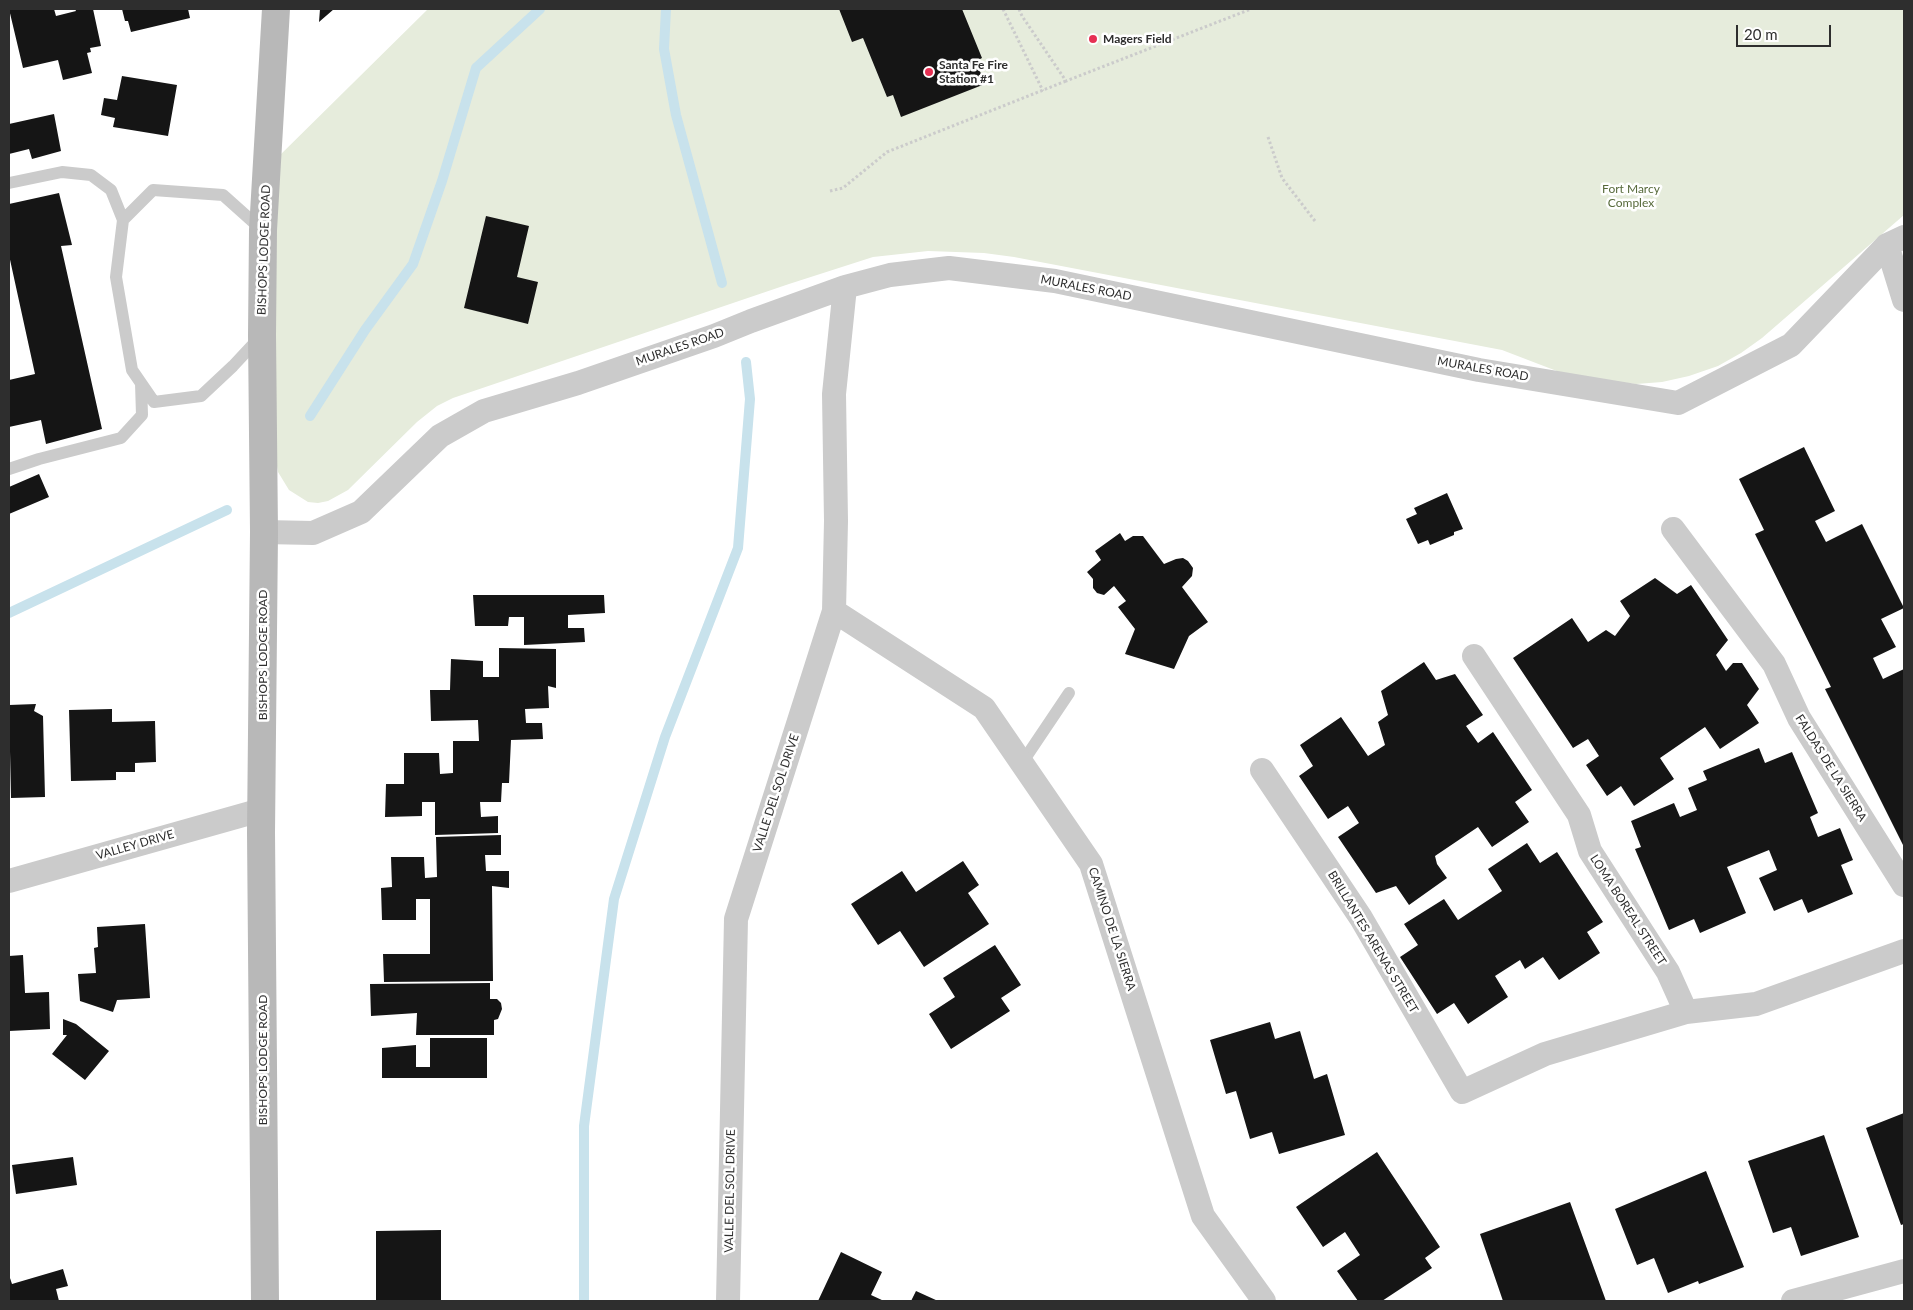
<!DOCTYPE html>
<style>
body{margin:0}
#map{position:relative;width:1913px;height:1310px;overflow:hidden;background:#fff;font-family:Lato,sans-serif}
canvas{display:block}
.frame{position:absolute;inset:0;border:10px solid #2e2e2e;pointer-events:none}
.scale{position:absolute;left:1736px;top:25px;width:95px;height:22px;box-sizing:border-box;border:2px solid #2e2e2e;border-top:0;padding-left:6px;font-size:15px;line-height:18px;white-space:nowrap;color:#2e2e2e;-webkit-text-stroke:4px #fff;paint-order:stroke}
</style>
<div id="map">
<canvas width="1913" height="1310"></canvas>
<div class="frame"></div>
<div class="scale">20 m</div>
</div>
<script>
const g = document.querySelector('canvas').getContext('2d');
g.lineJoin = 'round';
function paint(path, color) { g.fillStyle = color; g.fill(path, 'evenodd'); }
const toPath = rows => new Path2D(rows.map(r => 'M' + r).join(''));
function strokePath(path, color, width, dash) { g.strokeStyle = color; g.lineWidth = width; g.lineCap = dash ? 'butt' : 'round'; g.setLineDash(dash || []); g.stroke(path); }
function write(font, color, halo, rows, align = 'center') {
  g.font = font + ' Lato,sans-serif'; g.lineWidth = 5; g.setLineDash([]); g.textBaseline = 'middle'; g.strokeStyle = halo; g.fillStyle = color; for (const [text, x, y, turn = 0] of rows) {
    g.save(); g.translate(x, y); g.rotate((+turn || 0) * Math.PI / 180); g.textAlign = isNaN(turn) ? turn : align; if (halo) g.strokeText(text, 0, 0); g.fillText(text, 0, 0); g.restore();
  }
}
const green = toPath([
 [428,9,1904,9,1904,215,1762,338,1741,353,1718,366,1689,376,1662,382,1636,384,1575,378,1502,350,1014,257,984,253,928,251,873,257,789,284,453,398,437,406,417,422,348,490,328,501,318,503,308,502,289,490,278,472,276,461,275,160]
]);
const stream = toPath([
 [666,9,664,49,676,115,722,283],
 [310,416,365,330,413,264,442,181,476,68,540,9],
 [9,613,227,510],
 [584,1301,584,1126,614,899,665,737,738,548,750,399,746,362]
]);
const building = toPath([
 [9,9,54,9,56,16,76,11,75,9,93,9,101,46,90,48,91,52,87,53,92,73,63,80,58,60,23,68],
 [122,9,188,9,190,18,131,32,128,21,125,21],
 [320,9,334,9,319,22],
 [839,9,962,9,982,58,976,61,985,84,901,117,893,95,887,97,863,38,852,42],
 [122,76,177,85,168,136,113,127,115,118,101,115,104,98,117,100],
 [54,114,61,151,32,159,29,149,9,154,9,124],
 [59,193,72,245,61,246,102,429,46,444,41,420,9,427,9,380,35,374,9,255,9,204],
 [486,216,529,226,517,277,538,282,528,324,464,308],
 [1804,447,1835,511,1815,521,1826,542,1862,524,1904,608,1881,619,1896,647,1873,658,1883,679,1904,669,1904,847,1825,689,1831,687,1755,534,1764,530,1739,479],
 [39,474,49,497,9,514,9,487],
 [1447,493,1463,529,1454,532,1454,535,1430,545,1428,540,1418,544,1406,519,1417,514,1414,508],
 [1120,533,1125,541,1133,536,1143,536,1164,564,1176,559,1183,558,1188,561,1193,568,1192,576,1182,587,1208,622,1189,636,1174,669,1125,654,1135,629,1118,607,1126,601,1114,586,1104,595,1097,593,1093,588,1093,579,1087,572,1101,560,1095,551],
 [1655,578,1677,594,1691,585,1728,640,1716,655,1726,671,1733,663,1742,663,1759,689,1747,705,1759,723,1720,749,1705,727,1660,758,1674,779,1634,806,1621,786,1607,796,1586,765,1599,756,1588,739,1573,748,1513,658,1572,618,1588,642,1606,630,1615,636,1630,616,1620,601],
 [473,595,604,595,605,613,568,615,568,628,584,628,585,642,524,645,524,617,509,617,508,626,475,626],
 [499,648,556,649,556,688,548,686,549,708,525,709,526,723,542,723,543,739,511,740,509,783,502,783,501,802,480,802,481,817,498,816,498,833,435,835,435,802,422,802,422,816,385,817,386,784,404,784,404,753,439,753,440,774,453,773,453,741,479,741,478,720,431,721,430,690,450,690,451,659,483,661,483,677,499,677],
 [1424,662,1436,680,1455,674,1483,715,1466,726,1478,743,1493,732,1532,790,1515,802,1529,822,1492,847,1478,827,1435,856,1437,864,1447,878,1409,905,1396,886,1376,893,1338,837,1359,823,1348,806,1328,819,1299,776,1313,766,1300,745,1341,717,1368,756,1385,745,1378,722,1388,715,1381,691],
 [36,704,34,711,43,716,45,797,11,798,9,705],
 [112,709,112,722,155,721,156,762,135,763,135,772,116,772,116,780,71,781,69,710],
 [1759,748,1765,763,1792,752,1818,813,1810,817,1818,837,1840,828,1853,860,1841,865,1853,894,1808,913,1802,899,1774,911,1759,878,1777,870,1769,850,1727,867,1746,913,1700,933,1694,919,1669,930,1635,849,1641,847,1631,821,1674,803,1680,817,1697,810,1688,788,1707,780,1703,771],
 [501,835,501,855,485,855,486,871,509,871,509,888,492,886,493,981,384,982,383,954,430,954,430,899,416,899,416,920,382,920,381,888,392,887,391,857,424,857,425,878,437,877,436,837],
 [1527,843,1540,863,1557,852,1603,922,1587,932,1600,953,1559,980,1543,957,1525,969,1520,960,1495,976,1508,997,1468,1024,1454,1003,1437,1014,1400,957,1418,945,1404,924,1444,899,1458,920,1502,891,1488,869],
 [963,861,979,885,968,893,989,924,924,967,900,931,878,945,851,904,902,871,916,892],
 [145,924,150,998,117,1000,113,1012,80,1001,78,974,96,973,94,948,98,947,97,927],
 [995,945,1021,985,1001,998,1010,1011,951,1049,929,1014,955,997,943,978],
 [23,955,25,993,49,992,50,1029,9,1031,9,956],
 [490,983,490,999,497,999,501,1003,502,1009,498,1019,494,1020,494,1035,416,1035,417,1013,371,1016,370,984],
 [63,1019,76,1024,109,1051,85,1080,52,1054,67,1035,63,1035],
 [1270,1022,1275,1039,1300,1031,1314,1079,1327,1074,1345,1135,1279,1154,1272,1132,1250,1139,1236,1091,1226,1094,1210,1040],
 [430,1038,487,1038,487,1078,382,1078,382,1048,416,1045,416,1067,430,1067],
 [1904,1113,1904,1224,1901,1225,1866,1128],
 [1824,1135,1859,1237,1801,1256,1791,1227,1773,1233,1748,1161],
 [1377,1152,1440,1247,1425,1258,1432,1268,1382,1301,1358,1301,1337,1271,1360,1255,1345,1232,1323,1247,1296,1207],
 [73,1157,77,1185,16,1194,12,1165],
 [1706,1171,1744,1267,1699,1284,1698,1281,1668,1293,1654,1258,1637,1265,1615,1209],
 [1570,1202,1606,1301,1503,1301,1480,1234],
 [441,1230,441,1301,376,1301,376,1231],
 [841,1252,882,1272,871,1295,884,1301,818,1301],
 [63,1269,68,1286,56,1289,59,1301,9,1301,9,1275,12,1284],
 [916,1291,938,1301,911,1301]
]);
const path = toPath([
 [1003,9,1043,91],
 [1019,9,1022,16,1066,81,1251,9],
 [1268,137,1282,178,1315,221],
 [830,191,843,188,887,152,1066,81]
]);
const lane = toPath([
 [9,183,62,172,91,175,111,190,123,220],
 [260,337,233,366,201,396,154,402,132,370,116,277,123,220,153,190,223,195,261,229],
 [9,469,39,459,121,438,142,415,141,383],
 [1022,763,1069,693]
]);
const street = toPath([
 [1887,245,1904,300],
 [1673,529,1774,664,1799,718,1904,885],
 [264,532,313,533,361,512,440,436,484,411,578,383,714,336,751,321,845,287,890,275,949,268,1055,281,1479,370,1678,403,1791,345,1887,245,1904,237],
 [834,611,984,708,1091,864,1203,1216,1264,1301],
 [1474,656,1579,815,1590,851,1668,972,1686,1012],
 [1262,770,1361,918,1462,1092,1545,1054,1686,1012,1756,1004,1904,951],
 [9,881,261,810],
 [728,1301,736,919,834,611,836,521,834,394,845,287],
 [1793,1301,1904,1271]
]);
const secondary = toPath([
 [265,1301,261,832,264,532,262,335,263,230,276,9]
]);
const markers = [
 [1093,39,5,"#e63053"],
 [929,72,5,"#e63053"]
];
const poiNames = [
 ["Magers Field",1103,39],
 ["Santa Fe Fire",939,65],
 ["Station #1",939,79]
];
const parkNames = [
 ["Fort Marcy",1631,189],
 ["Complex",1631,203]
];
const streetNames = [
 ["BISHOPS LODGE ROAD",264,250,-88],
 ["MURALES ROAD",1086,288,11],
 ["MURALES ROAD",680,347,-19],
 ["MURALES ROAD",1483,369,10],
 ["BISHOPS LODGE ROAD",263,655,-90],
 ["FALDAS DE LA SIERRA",1831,768,58],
 ["VALLE DEL SOL DRIVE",776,793,-72],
 ["VALLEY DRIVE",135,845,-16],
 ["LOMA BOREAL STREET",1628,910,57],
 ["CAMINO DE LA SIERRA",1112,929,72],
 ["BRILLANTES ARENAS STREET",1373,942,59],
 ["BISHOPS LODGE ROAD",263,1060,-90],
 ["VALLE DEL SOL DRIVE",730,1191,-89]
];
paint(green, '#e6ecdc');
strokePath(stream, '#c8e2ec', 10);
paint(building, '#151515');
strokePath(path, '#cbcbcb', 3, [2.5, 2.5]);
strokePath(lane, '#cbcbcb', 12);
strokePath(street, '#cbcbcb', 24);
strokePath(secondary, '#b8b8b8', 28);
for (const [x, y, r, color] of markers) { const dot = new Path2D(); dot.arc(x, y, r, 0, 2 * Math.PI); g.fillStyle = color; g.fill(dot); strokePath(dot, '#fff', 2); }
write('bold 12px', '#2e2e2e', '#fff', poiNames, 'left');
write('12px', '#576a3b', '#fff', parkNames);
write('12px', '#2e2e2e', '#fff', streetNames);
</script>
